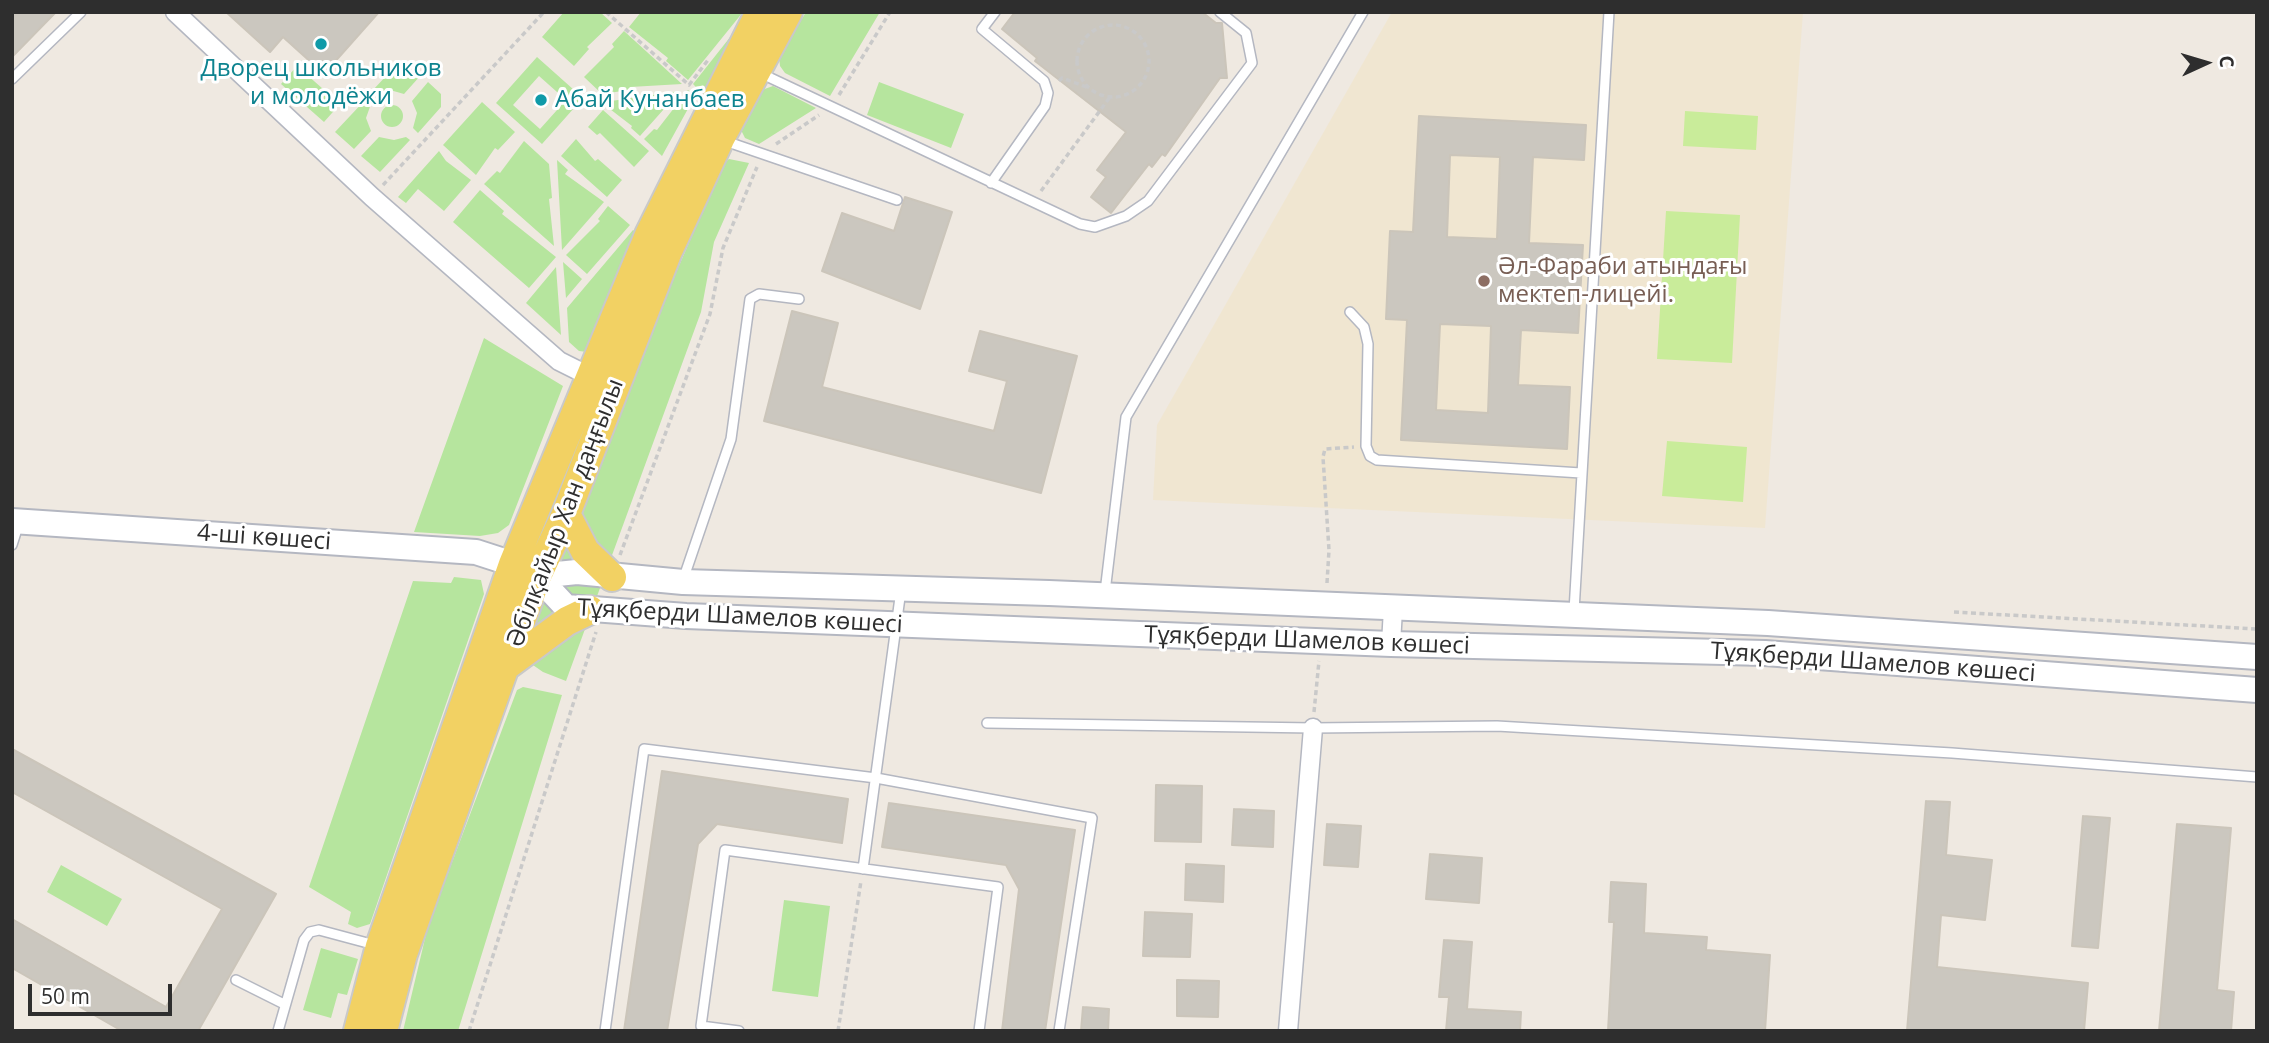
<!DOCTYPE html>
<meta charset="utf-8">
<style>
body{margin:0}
#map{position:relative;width:2269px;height:1043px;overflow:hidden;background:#efe9e1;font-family:"Open Sans",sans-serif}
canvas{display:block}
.frame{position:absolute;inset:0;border:14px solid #2e2e2e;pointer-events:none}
.north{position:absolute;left:2171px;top:28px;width:70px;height:70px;-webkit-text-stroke:5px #fff;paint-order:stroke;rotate:86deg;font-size:19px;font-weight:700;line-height:28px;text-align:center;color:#2e2e2e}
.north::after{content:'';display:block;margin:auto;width:24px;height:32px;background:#2e2e2e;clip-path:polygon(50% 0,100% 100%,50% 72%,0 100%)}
.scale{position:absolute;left:28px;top:984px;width:144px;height:32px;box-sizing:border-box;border:4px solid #2e2e2e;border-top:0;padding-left:9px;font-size:21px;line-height:24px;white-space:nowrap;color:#2e2e2e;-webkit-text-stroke:5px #fff;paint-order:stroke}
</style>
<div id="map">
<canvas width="2269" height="1043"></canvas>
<div class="frame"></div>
<div class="north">С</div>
<div class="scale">50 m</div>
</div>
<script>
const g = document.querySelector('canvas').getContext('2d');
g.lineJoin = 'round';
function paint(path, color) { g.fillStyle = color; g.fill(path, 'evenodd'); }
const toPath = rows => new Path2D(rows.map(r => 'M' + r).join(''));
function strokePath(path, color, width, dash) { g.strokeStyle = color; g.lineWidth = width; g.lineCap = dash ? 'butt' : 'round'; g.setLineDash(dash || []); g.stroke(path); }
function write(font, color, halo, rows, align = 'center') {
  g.font = font + ' "Open Sans",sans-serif'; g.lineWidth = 6; g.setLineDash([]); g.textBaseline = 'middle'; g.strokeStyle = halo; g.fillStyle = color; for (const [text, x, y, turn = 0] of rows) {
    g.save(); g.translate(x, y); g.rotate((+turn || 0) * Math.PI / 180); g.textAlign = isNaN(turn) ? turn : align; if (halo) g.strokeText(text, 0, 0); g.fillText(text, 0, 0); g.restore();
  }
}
const education = toPath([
 [1392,12,1803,12,1765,528,1153,500,1157,425]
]);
const green = toPath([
 [564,12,600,12,612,23,587,47,589,49,574,66,542,37],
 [641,12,743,12,688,80,666,61,668,58,629,27],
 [750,12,706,91,702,86,699,90,693,84],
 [806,12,880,12,830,96,785,73,780,66,779,57],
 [624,31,682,84,630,87,629,90,602,94,584,77,614,47,612,44],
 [537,57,583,98,542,144,496,103],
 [539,76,566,100,540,129,513,105],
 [297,66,340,104,324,122,281,84],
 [419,73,421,75,404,94,390,90,378,96,372,91,388,74],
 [428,82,441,94,441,107,418,133,413,128,417,113,412,101],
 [879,82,964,114,951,148,867,115],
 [773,86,816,108,759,144,745,138,741,130,759,91],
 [688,90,695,96,662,156,644,139,654,129,657,130],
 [680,91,640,136,631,128,632,126,606,106,611,101],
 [366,99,371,104,366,118,371,131,354,149,335,132],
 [482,102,515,132,498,150,495,148,476,175,443,145],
 '381 116a11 11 0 1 1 22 0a11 11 0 1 1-22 0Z',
 [603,110,649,151,634,167,600,133,597,135,588,127],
 [379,137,394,140,406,137,410,140,380,172,361,156],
 [576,139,595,161,598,159,622,180,607,197,561,156],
 [524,141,549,164,552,198,549,199,554,246,484,184,497,171,500,173],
 [439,151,446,161,471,180,444,211,418,189,406,203,398,197],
 [729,159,749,163,714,242,701,312,566,681,543,672,530,663,524,651,604,439,723,164],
 [557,160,568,170,565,174,604,202,562,250],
 [480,190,504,211,502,214,556,257,529,288,453,222],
 [608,206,630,225,587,274,566,255,600,221,598,219],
 [633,230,642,237,587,352,579,351,569,342,567,308],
 [563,262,582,279,566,298],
 [556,267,561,335,526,303],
 [484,338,563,386,509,525,498,533,480,536,414,532],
 [454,577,481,580,484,594,370,924,357,928,348,924,351,912,309,887,413,581,451,583],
 [523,687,562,695,458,1031,403,1031,428,926,517,690],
 [61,865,122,899,107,926,47,892],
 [784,900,830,906,818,997,772,991],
 [321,948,358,959,347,995,338,993,331,1018,303,1010]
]);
const pitch = toPath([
 [1685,111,1758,116,1756,150,1683,146],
 [1666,211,1740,215,1732,363,1657,359],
 [1667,441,1747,447,1743,502,1662,496]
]);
const building = toPath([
 [12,12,56,12,12,57,12,12],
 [226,12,379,12,324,74,283,37,270,52,226,12],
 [1015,12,1202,12,1216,23,1222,23,1227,78,1220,78,1165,156,1162,154,1152,167,1149,164,1111,213,1091,197,1106,177,1097,170,1126,132,1035,61,1037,58,1002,29,1015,12],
 [1419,116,1586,125,1584,160,1533,157,1529,243,1583,245,1578,333,1521,330,1518,385,1570,387,1567,449,1401,440,1407,320,1386,319,1390,231,1413,232,1419,116],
 [1450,155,1500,157,1497,239,1447,237,1450,155],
 [1440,324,1491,326,1488,413,1436,410,1440,324],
 [905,197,952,212,920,309,822,271,842,213,894,231,905,197],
 [792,311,838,323,822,387,994,431,1007,381,969,371,980,331,1077,356,1041,493,764,421,792,311],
 [12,749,276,894,198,1031,122,1031,12,968,12,919,166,1007,222,909,12,792,12,749],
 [662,771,848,799,842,843,717,824,698,844,667,1031,624,1031,662,771],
 [1156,785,1202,786,1201,842,1155,841,1156,785],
 [1926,801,1950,802,1946,855,1992,860,1985,920,1941,915,1937,967,2088,983,2084,1031,1907,1031,1926,801],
 [889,803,1075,830,1045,1031,1002,1031,1019,889,1006,865,882,847,889,803],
 [1234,809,1274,811,1273,847,1232,845,1234,809],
 [2083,816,2110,818,2098,948,2072,946,2083,816],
 [1327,824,1361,826,1358,867,1324,865,1327,824],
 [2177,824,2231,828,2217,990,2234,992,2231,1031,2159,1031,2177,824],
 [1430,854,1482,858,1479,903,1426,899,1430,854],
 [1186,864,1224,866,1223,902,1185,900,1186,864],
 [1611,882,1646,884,1644,933,1707,937,1706,950,1770,955,1765,1031,1608,1031,1614,922,1609,922,1611,882],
 [1145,912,1192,914,1190,957,1143,956,1145,912],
 [1444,940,1472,942,1467,1009,1521,1012,1520,1031,1446,1031,1449,997,1439,997,1444,940],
 [1177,980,1219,981,1218,1017,1177,1016,1177,980],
 [1083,1007,1109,1009,1108,1031,1081,1031,1083,1007]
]);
const path = toPath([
 [606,12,689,85,708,60],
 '1077 61a36 36 0 1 1 72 0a36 36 0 1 1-72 0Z',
 [1059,81,1062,78,1089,88],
 [839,95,890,12],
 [776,144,819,115],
 [383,185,544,12],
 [1041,191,1110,97],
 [620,555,710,314,723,248,757,167],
 [1327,583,1329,550,1323,457,1325,449,1354,447],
 [1954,612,2257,629],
 [1314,712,1319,661],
 [469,1031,596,632],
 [838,1031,861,881]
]);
const lane = toPath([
 [760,73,1080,224,1095,227,1126,216,1148,201,1252,63,1246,33,1220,12],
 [12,79,81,12],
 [725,141,897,200],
 [991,183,1045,106,1048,93,1044,81,982,29,995,12],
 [1350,312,1364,327,1368,344,1366,446,1370,456,1377,460,1581,473],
 [12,545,19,523],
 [683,580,731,439,750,299,759,294,799,299],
 [1105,592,1126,417,1363,12],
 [1574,611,1609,12],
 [987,723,1313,728,1497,726,1952,753,2257,777],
 [863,869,901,590],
 [236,980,284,1004],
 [278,1031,304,940,310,932,319,930,375,945],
 [605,1031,644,749,876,778,1092,818,1059,1031],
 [739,1031,701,1026,725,850,998,887,979,1031]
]);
const street = toPath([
 [175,12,372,197,559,361,589,376],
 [1391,644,1393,609],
 [1288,1031,1313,728]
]);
const secondary = toPath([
 [12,521,476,552,513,564],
 [537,576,566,607,686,616,1391,644,1765,653,2257,690],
 [537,576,577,572,683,582,1049,593,1768,623,2257,657]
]);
const primary = toPath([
 [566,514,585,551,612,577],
 [506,666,567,621,590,610],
 [358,1031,380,946,513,564,649,235,760,12],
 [383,1031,403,954,537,576,566,514,668,251,720,139,788,12]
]);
const markers = [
 [321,44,7,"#0f9aa8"],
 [541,100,7,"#0f9aa8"],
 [1484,281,7,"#8d6e63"]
];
const cultureNames = [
 ["Дворец школьников",321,69],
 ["и молодёжи",321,97],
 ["Абай Кунанбаев",555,100,"left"]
];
const educationNames = [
 ["Әл-Фараби атындағы",1498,267],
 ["мектеп-лицейі.",1498,295]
];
const streetNames = [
 ["Әбілқайыр Хан даңғылы",566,513,-69],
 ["4-ші көшесі",264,538,4],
 ["Тұяқберди Шамелов көшесі",740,617,3],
 ["Тұяқберди Шамелов көшесі",1307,641,2],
 ["Тұяқберди Шамелов көшесі",1873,663,4]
];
paint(education, '#f0e6d1');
paint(green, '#b6e59e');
paint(pitch, '#c9ec9a');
paint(building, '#cbc7bf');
strokePath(building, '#cbc5ba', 2);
strokePath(lane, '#b4b7c1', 12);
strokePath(street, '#b4b7c1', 21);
strokePath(secondary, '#b4b7c1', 28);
strokePath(primary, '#c9c9c9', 32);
strokePath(path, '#c9c9c9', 3.5, [5, 3.5]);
strokePath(lane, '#fff', 9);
strokePath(street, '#fff', 18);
strokePath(secondary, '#fff', 24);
strokePath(primary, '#f2d163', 28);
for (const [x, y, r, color] of markers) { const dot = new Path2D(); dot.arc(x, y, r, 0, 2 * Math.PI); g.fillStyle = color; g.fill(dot); strokePath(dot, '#fff', 2.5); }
write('24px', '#0d838f', '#fff', cultureNames);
write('24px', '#785e54', '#fff', educationNames, 'left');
write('24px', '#2e2e2e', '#fff', streetNames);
</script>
